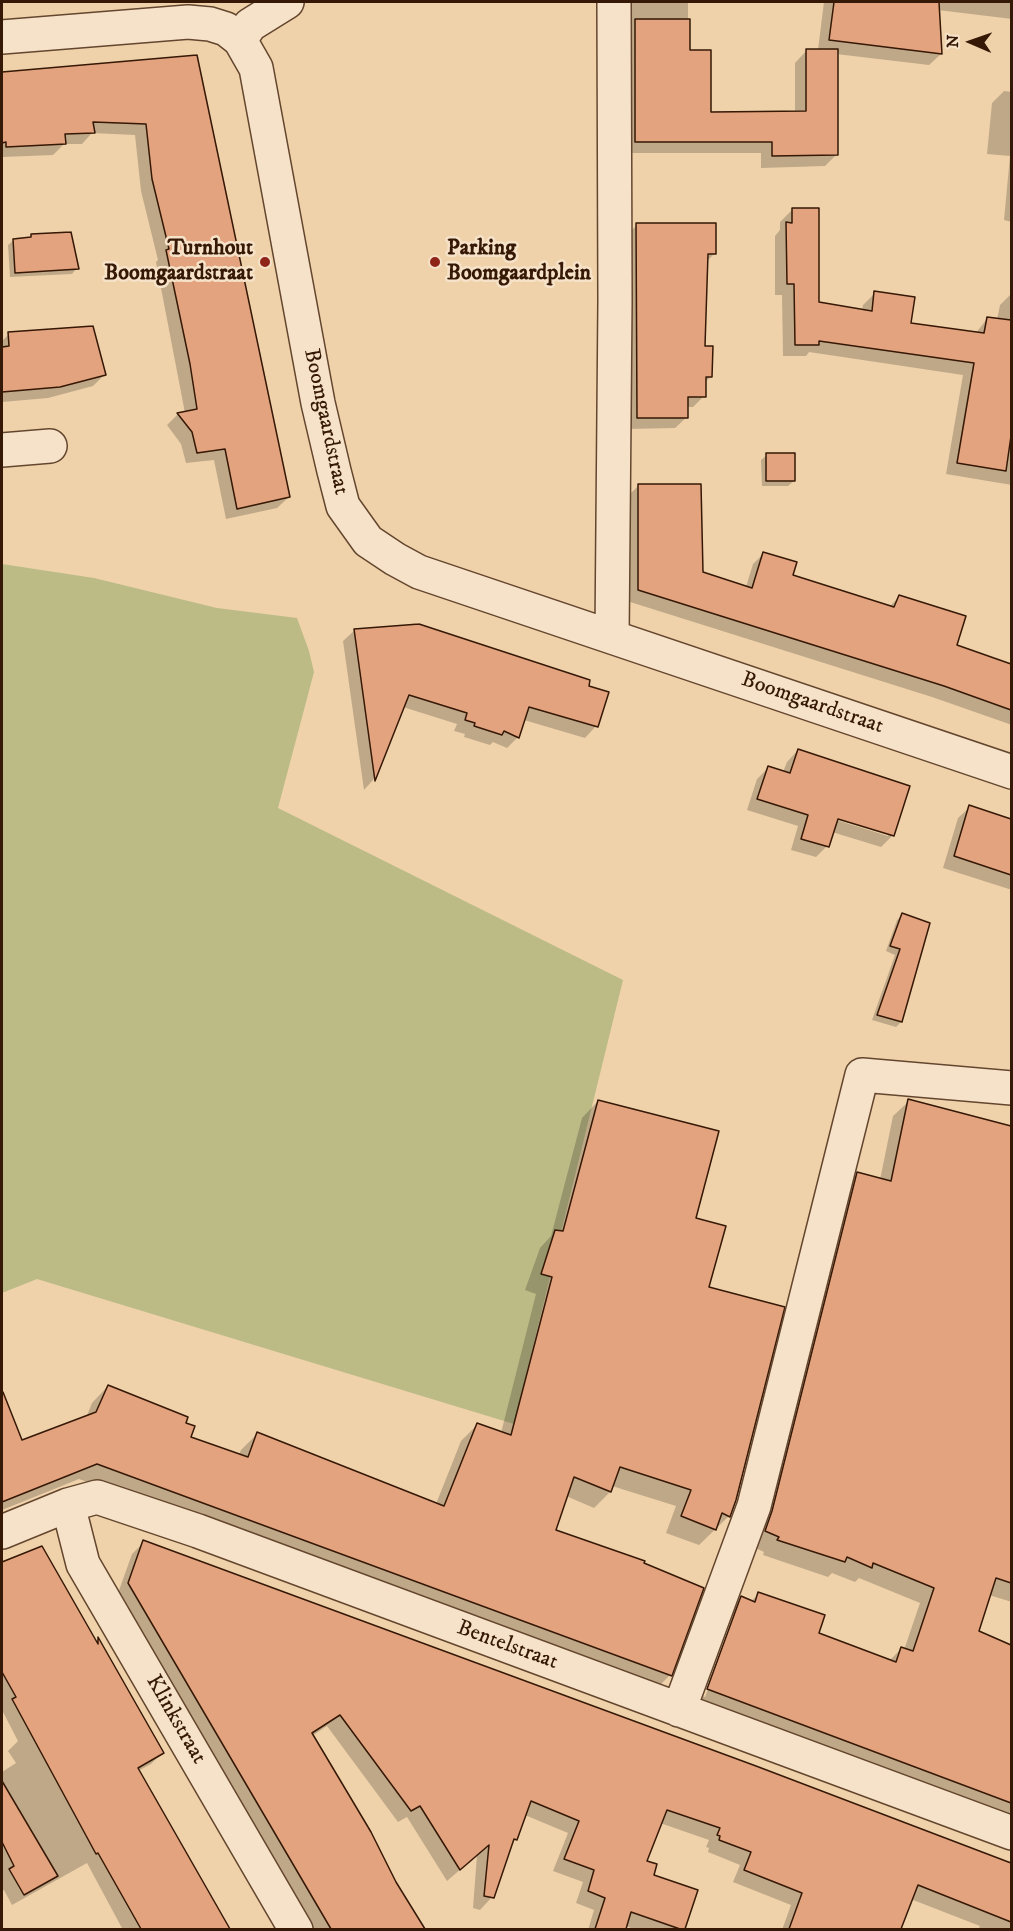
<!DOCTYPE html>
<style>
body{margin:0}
#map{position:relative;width:1013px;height:1931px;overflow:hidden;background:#efd2aa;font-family:"IM FELL DW Pica",serif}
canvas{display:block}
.frame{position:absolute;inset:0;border:3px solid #351805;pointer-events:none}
.north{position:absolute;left:941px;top:12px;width:60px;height:60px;-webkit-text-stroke:4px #f5e2c8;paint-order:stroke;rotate:272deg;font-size:16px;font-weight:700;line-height:24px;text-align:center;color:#351805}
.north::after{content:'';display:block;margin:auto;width:21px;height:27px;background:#351805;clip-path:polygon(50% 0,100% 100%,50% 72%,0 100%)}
</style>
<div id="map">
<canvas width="1013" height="1931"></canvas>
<div class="frame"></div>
<div class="north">N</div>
</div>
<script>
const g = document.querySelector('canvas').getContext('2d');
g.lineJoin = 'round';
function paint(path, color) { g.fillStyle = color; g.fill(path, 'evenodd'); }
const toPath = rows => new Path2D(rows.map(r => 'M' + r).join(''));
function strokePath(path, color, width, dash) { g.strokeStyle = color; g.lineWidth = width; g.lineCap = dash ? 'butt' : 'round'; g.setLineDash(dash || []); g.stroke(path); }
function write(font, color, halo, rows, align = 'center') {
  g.font = font + ' "IM FELL DW Pica",serif'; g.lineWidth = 5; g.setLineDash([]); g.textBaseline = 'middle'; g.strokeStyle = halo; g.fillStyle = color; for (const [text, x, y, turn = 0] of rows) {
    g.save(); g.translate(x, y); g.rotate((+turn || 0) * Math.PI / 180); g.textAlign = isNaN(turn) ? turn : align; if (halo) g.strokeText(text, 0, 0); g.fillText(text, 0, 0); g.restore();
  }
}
const green = toPath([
 [2,564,94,578,217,608,297,618,309,651,314,672,278,808,623,980,514,1424,37,1279,2,1293]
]);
const shadow = toPath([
 [623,2,688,2,688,51,710,113,795,113,795,63,807,50,818,50,824,2,1012,2,1012,19,938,10,941,54,929,65,836,54,837,154,825,166,761,168,761,153,624,153],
 [196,57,289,497,277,508,226,519,214,460,186,463,181,444,167,425,178,414,185,413,156,262,158,260,141,191,135,135,92,133,82,144,64,144,53,155,2,157,2,74],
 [1004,91,1012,92,1012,222,1004,220,1010,156,987,154,992,103],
 [792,210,818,304,862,311,863,305,875,293,909,324,975,334,987,319,997,320,1000,305,1012,293,1012,485,946,474,963,375,809,352,806,356,783,356,782,295,775,295,775,236,780,230,780,222],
 [637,225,715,253,707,261,704,347,711,377,705,382,704,396,693,407,687,407,687,417,675,428,627,429,626,236],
 [31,236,77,268,72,274,10,277,8,245,14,240,29,238],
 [9,334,104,375,93,386,48,398,2,402,2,341],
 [767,455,794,481,788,486,762,486,761,460],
 [638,486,702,573,746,587,753,564,764,553,791,576,889,607,899,597,955,646,1012,665,1012,725,932,697,627,601,627,497],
 [355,630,587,687,596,726,585,738,524,720,518,737,507,748,493,742,490,745,464,737,465,734,454,731,457,724,403,707,373,780,364,790,343,641],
 [798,750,908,787,892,836,881,847,832,832,827,846,816,857,791,850,798,826,747,810,757,779,769,767,783,772,787,762],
 [831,815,888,833,888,836,830,818],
 [970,807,1012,821,1012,890,943,868,958,818],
 [902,915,901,1022,896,1027,872,1020,895,955,886,951,897,920],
 [598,1101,694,1219,707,1288,729,1516,699,1545,666,1533,676,1506,612,1486,610,1492,594,1508,566,1496,554,1531,670,1675,654,1691,79,1479,2,1510,2,1430,15,1425,22,1442,86,1418,92,1403,108,1386,184,1424,189,1438,239,1455,241,1450,257,1434,436,1504,461,1441,478,1424,501,1433,536,1294,525,1290,540,1248,551,1236,582,1118],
 [909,1101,1012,1127,1012,1602,989,1595,978,1632,982,1697,1012,1706,1012,1824,692,1705,726,1613,741,1598,750,1602,759,1594,817,1634,889,1661,901,1649,904,1650,920,1603,859,1578,855,1582,832,1573,828,1577,763,1555,764,1552,751,1546,842,1189,857,1174,880,1180,893,1116],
 [732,1615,736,1615,705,1697,703,1696],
 [144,1542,755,1767,1012,1865,1012,1930,978,1930,980,1926,908,1898,891,1930,782,1930,791,1905,733,1882,740,1865,708,1852,709,1848,706,1847,709,1840,660,1823,645,1862,652,1876,696,1891,683,1930,636,1930,626,1926,624,1930,588,1930,594,1910,576,1903,583,1882,553,1871,568,1833,525,1815,516,1839,511,1844,492,1897,480,1910,473,1908,477,1855,447,1881,407,1817,398,1822,327,1726,312,1736,396,1885,397,1883,424,1930,312,1930,117,1596,132,1554],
 [42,1548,95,1642,98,1640,162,1753,151,1764,138,1771,228,1930,123,1930,87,1863,12,1905,4,1890,2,1891,2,1772,16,1763,8,1751,18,1741,2,1710,2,1564]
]);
const building = toPath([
 [834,2,939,2,942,54,829,40,834,2],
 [635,19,690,19,690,50,711,50,711,112,806,111,806,49,838,49,838,155,772,156,772,142,635,142,635,19],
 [197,55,290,497,237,509,225,449,197,453,192,432,177,413,197,409,190,364,166,250,169,249,152,179,146,124,93,122,95,133,65,134,66,144,6,147,6,142,2,143,2,72,197,55],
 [792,208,819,208,819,302,872,311,874,291,915,297,911,323,984,333,987,317,1011,320,1011,436,1006,471,957,463,974,363,819,341,819,345,795,345,794,284,787,284,786,222,792,223,792,208],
 [636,223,716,223,716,254,708,254,705,346,713,346,712,377,706,377,706,397,688,397,688,418,637,418,636,223],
 [71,232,79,269,15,273,13,239,31,237,31,234,71,232],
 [93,326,106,375,60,387,2,392,2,347,9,346,8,332,93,326],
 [766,453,795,453,795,481,766,481,766,453],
 [638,484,701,484,703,572,752,588,763,552,797,562,793,575,894,607,899,595,966,616,957,645,1011,664,1011,710,944,686,638,590,638,484],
 [419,624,590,680,589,686,609,692,598,727,529,707,519,738,504,731,502,735,474,726,475,723,465,720,467,713,409,695,375,781,354,629,419,624],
 [798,749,910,786,894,836,838,819,829,847,801,839,808,815,757,799,768,766,790,773,798,749],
 [969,805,1011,819,1011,875,954,856,969,805],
 [902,913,930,923,902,1022,877,1015,900,949,890,946,902,913],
 [908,1099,1011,1126,1011,1583,996,1578,979,1631,1011,1645,1011,1803,707,1689,741,1596,755,1602,758,1592,825,1615,819,1633,896,1662,901,1647,913,1651,934,1588,873,1563,872,1568,847,1557,845,1562,777,1540,779,1537,765,1531,772,1511,857,1172,891,1181,908,1099],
 [598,1100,719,1131,696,1218,726,1226,709,1287,785,1307,736,1500,730,1517,722,1513,716,1530,681,1516,691,1490,620,1467,611,1492,574,1477,556,1530,645,1561,644,1563,704,1588,672,1676,97,1464,2,1502,2,1392,3,1392,22,1440,96,1412,108,1385,188,1417,186,1423,195,1426,191,1437,248,1457,257,1432,444,1506,477,1423,511,1435,552,1277,541,1274,555,1230,563,1231,598,1100],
 [143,1540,756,1766,1011,1863,1011,1922,918,1885,901,1929,789,1929,802,1893,744,1870,751,1852,719,1840,720,1836,717,1835,720,1828,667,1810,647,1861,657,1864,654,1875,698,1890,685,1929,680,1929,631,1912,626,1929,595,1929,605,1898,588,1891,594,1870,564,1859,579,1821,531,1801,517,1840,514,1839,494,1898,484,1896,489,1845,460,1870,420,1806,411,1811,340,1715,312,1733,371,1832,396,1882,425,1929,331,1929,128,1583,143,1540],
 [42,1546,98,1644,98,1637,164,1753,138,1768,230,1929,141,1929,98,1853,96,1854,12,1699,16,1697,2,1672,2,1562,42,1546],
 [2,1781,58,1876,24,1895,9,1869,14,1866,2,1842,2,1781]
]);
const minor = toPath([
 [2,37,188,22,210,24,226,29,240,40,256,68,318,403,334,471,343,506,368,541,395,559,419,572,1012,772],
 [240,40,250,25,287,2],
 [2,450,50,446],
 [612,637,615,301,614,2],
 [68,1505,83,1564,296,1930],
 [2,1532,68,1505,97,1497,198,1531,1012,1833],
 [679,1710,754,1506,862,1075,1012,1088]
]);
const markers = [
 [265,262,6,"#8f2418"],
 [435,262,6,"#8f2418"]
];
const poiNames = [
 ["Turnhout",253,249],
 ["Boomgaardstraat",253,274],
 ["Parking",447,249,"left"],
 ["Boomgaardplein",447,274,"left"]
];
const streetNames = [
 ["Boomgaardstraat",325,422,78],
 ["Boomgaardstraat",812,704,19],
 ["Bentelstraat",507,1646,20],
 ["Klinkstraat",175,1720,60]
];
paint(green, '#bcbb86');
paint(shadow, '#0003');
paint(building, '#e3a37f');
strokePath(building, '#351805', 1.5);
strokePath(minor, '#64462e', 36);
strokePath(minor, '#f5e2c8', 33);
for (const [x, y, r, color] of markers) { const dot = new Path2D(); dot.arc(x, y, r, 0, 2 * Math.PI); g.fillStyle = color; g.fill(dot); strokePath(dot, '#f5e2c8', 2); }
write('bold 22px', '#351805', '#f5e2c8', poiNames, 'right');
write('22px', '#351805', '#f5e2c8', streetNames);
</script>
